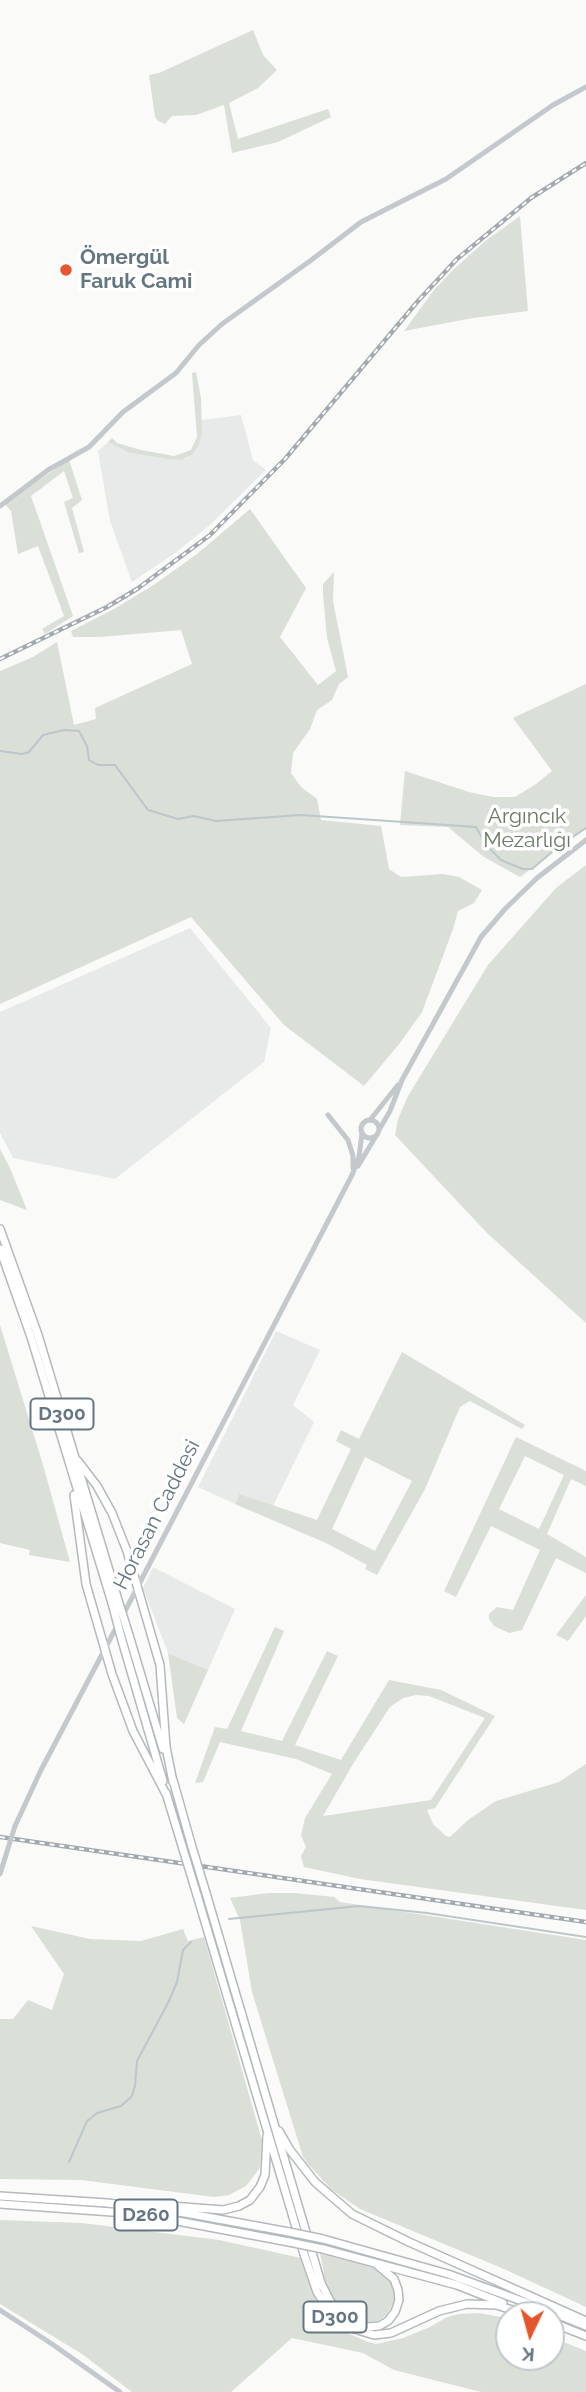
<!DOCTYPE html>
<meta charset="utf-8">
<style>
body{margin:0}
#map{position:relative;width:586px;height:2392px;overflow:hidden;background:#fafaf8;font-family:Raleway,sans-serif}
canvas{display:block}
.north{position:absolute;left:495px;top:2301px;width:70px;height:70px;box-sizing:border-box;background:#fff;border:2px solid #c1c8cd;border-radius:50%;rotate:185deg;font-size:19px;font-weight:700;line-height:28px;text-align:center;color:#657683}
.north::after{content:'';display:block;margin:auto;width:24px;height:32px;background:#e4572e;clip-path:polygon(50% 0,100% 100%,50% 72%,0 100%)}
</style>
<div id="map">
<canvas width="586" height="2392"></canvas>
<div class="north">K</div>
</div>
<script>
const g = document.querySelector('canvas').getContext('2d');
g.lineJoin = 'round';
function paint(path, color) { g.fillStyle = color; g.fill(path, 'evenodd'); }
const toPath = rows => new Path2D(rows.map(r => 'M' + r).join(''));
function strokePath(path, color, width, dash) { g.strokeStyle = color; g.lineWidth = width; g.lineCap = dash ? 'butt' : 'round'; g.setLineDash(dash || []); g.stroke(path); }
function write(font, color, halo, rows, align = 'center') {
  g.font = font + ' Raleway,sans-serif'; g.lineWidth = 7; g.setLineDash([]); g.textBaseline = 'middle'; g.strokeStyle = halo; g.fillStyle = color; for (const [text, x, y, turn = 0] of rows) {
    g.save(); g.translate(x, y); g.rotate((+turn || 0) * Math.PI / 180); g.textAlign = isNaN(turn) ? turn : align; if (halo) g.strokeText(text, 0, 0); g.fillText(text, 0, 0); g.restore();
  }
}
const built = toPath([
 [241,415,253,460,266,470,211,524,174,554,132,582,110,521,98,451,108,442,130,453,167,459,185,459,192,455,199,445,202,420],
 [190,928,271,1028,264,1062,115,1179,13,1158,0,1133,0,1012],
 [276,1331,320,1350,293,1405,314,1422,273,1506,239,1494,235,1504,198,1487],
 [153,1567,235,1609,208,1670,168,1653,143,1588]
]);
const green = toPath([
 [253,30,263,55,277,70,258,88,229,103,238,139,328,109,331,117,278,142,232,153,224,105,196,115,172,116,165,124,158,121,155,117,149,75,159,73],
 [520,216,528,311,473,318,404,331,434,290,453,270,484,242],
 [196,372,201,398,202,432,199,445,192,455,181,460,167,459,130,453,108,442,112,438,117,443,141,450,174,456,191,450,197,437,192,373],
 [69,460,82,500,72,508,84,552,79,553,64,502,73,498,64,471,31,496,73,616,45,634,42,629,64,616,38,546,18,554,11,511,4,503],
 [250,509,306,588,280,637,318,685,336,671,327,638,323,595,323,584,334,572,333,601,348,677,339,684,332,700,317,710,310,729,293,753,291,773,301,787,317,799,321,820,381,826,389,869,401,877,443,874,459,877,482,890,474,903,458,911,453,929,422,1012,400,1043,364,1086,284,1025,191,917,0,1004,0,671,33,657,57,642,74,725,96,719,95,708,192,664,181,630,100,637,73,637,71,631,114,609,155,584,197,554],
 [586,684,586,828,520,877,484,857,448,827,400,825,405,771,469,792,493,797,515,797,536,784,552,771,513,718],
 [586,865,586,1323,487,1233,395,1135,398,1119,408,1096,488,965,556,888],
 [0,1149,10,1168,27,1210,0,1200],
 [0,1325,43,1465,70,1562,29,1555,30,1550,0,1543],
 [402,1352,525,1425,522,1429,470,1401,460,1407,425,1489,377,1575,365,1569,367,1565,326,1543,235,1504,239,1494,317,1520,351,1449,336,1441,341,1430,359,1439],
 [365,1457,412,1481,375,1551,332,1529],
 [516,1437,586,1471,586,1486,571,1479,547,1534,586,1557,586,1573,556,1558,522,1630,509,1633,494,1626,489,1619,489,1614,497,1607,513,1610,540,1550,491,1526,456,1597,444,1591],
 [525,1456,564,1475,539,1529,499,1509],
 [586,1595,586,1616,568,1641,556,1635],
 [275,1627,284,1631,241,1731,282,1741,327,1651,338,1656,295,1745,341,1760,389,1680,441,1690,495,1716,435,1808,427,1810,433,1824,446,1836,450,1837,468,1820,496,1801,559,1782,586,1764,586,1910,360,1879,304,1867,301,1856,306,1847,301,1835,305,1818,332,1774,296,1759,220,1742,203,1782,195,1783,215,1727,227,1729],
 [416,1695,429,1696,485,1718,431,1800,323,1816,353,1764,390,1707,403,1698],
 [168,1653,208,1670,184,1724,177,1718],
 [269,1893,295,1893,334,1897,340,1902,586,1940,586,2307,504,2269,360,2209,331,2189,308,2164,303,2157,252,1992,240,1920,230,1898],
 [31,1926,90,1939,141,1941,183,1929,188,1941,204,1937,262,2140,260,2168,246,2186,229,2195,214,2197,81,2180,0,2179,0,2019,13,2019,28,2000,52,2010,64,1974],
 [0,2220,82,2223,219,2240,301,2258,316,2300,326,2316,347,2333,368,2342,376,2344,403,2338,430,2327,447,2317,459,2314,479,2313,501,2317,509,2320,509,2357,551,2357,551,2337,586,2351,586,2392,481,2392,394,2370,363,2353,292,2338,231,2392,132,2392,82,2354,0,2304],
 [320,2253,375,2266,392,2281,395,2299,387,2315,377,2321,366,2322,341,2309,332,2298,326,2285]
]);
const stream = toPath([
 [0,751,22,754,29,752,43,735,64,730,79,731,87,746,89,760,98,765,115,765,148,810,178,819,194,816,216,821,301,815,476,827,486,845,501,860,523,869,532,869,559,846,586,828],
 [229,1919,359,1906,427,1913,586,1937],
 [69,2162,87,2121,97,2113,121,2106,132,2096,135,2086,137,2061,168,2003,177,1982,183,1950,191,1942]
]);
const tertiary = toPath([
 [0,506,48,470,89,447,123,412,176,373,199,345,222,324,310,261,361,222,446,179,553,105,586,87],
 [328,1115,348,1140,353,1156,353,1168],
 '361 1129a9 9 0 1 1 18 0a9 9 0 1 1-18 0Z',
 [370,1120,398,1085],
 [379,1130,390,1111,402,1080,481,937,505,909,537,878,586,840],
 [358,1166,376,1136],
 [123,1615,352,1175,359,1157,362,1133],
 [15,1826,41,1770,118,1624],
 [0,1874,5,1858],
 [0,2310,52,2344,120,2392]
]);
const trunk = toPath([
 [0,1229,38,1335,118,1600],
 [0,1249,31,1337,112,1603],
 [78,1461,97,1486,112,1513,127,1551,160,1665,166,1747,173,1782],
 [74,1495,86,1584,112,1674,133,1731,167,1796],
 [129,1635,163,1749],
 [121,1637,163,1781],
 [173,1780,192,1847],
 [166,1793,183,1849],
 [206,1893,321,2283,330,2301,340,2313,354,2323,367,2327,379,2326,388,2321,395,2312,399,2300,398,2290,394,2279,375,2263],
 [197,1895,304,2254,317,2292,328,2310,348,2327,374,2335,391,2333,439,2311,467,2304,496,2305,529,2315],
 [279,2131,290,2150,315,2182,352,2214,409,2242,586,2321],
 [0,2196,107,2203,185,2213,289,2232],
 [0,2204,140,2214,289,2242],
 [171,2206,223,2210,239,2206,250,2200,260,2187,265,2175,267,2136],
 [323,2239,448,2274,541,2308,586,2326],
 [323,2249,457,2285,503,2303],
 [551,2322,586,2336]
]);
const rail = toPath([
 [0,659,107,607,137,589,210,535,285,459,418,301,457,259,531,198,586,163],
 [0,1837,586,1922]
]);
const tertiaryBridge = toPath([
 [5,1858,15,1826]
]);
const trunkBridge = toPath([
 [118,1600,129,1635],
 [112,1603,121,1637],
 [192,1847,206,1893],
 [183,1849,197,1895],
 [289,2232,323,2239],
 [289,2242,323,2249]
]);
const markers = [
 [66,270,7,"#e4572e"]
];
const shields = [
 [62,1414,63],
 [146,2215,63],
 [335,2317,63]
];
const shieldNames = [
 ["D300",62,1414],
 ["D260",146,2215],
 ["D300",335,2317]
];
const poiNames = [
 ["Ömergül",80,258],
 ["Faruk Cami",80,282]
];
const parkNames = [
 ["Argıncık",527,817],
 ["Mezarlığı",527,841]
];
const streetNames = [
 ["Horasan Caddesi",157,1515,-63]
];
paint(built, '#e8e9e9');
paint(green, '#dadfd7');
strokePath(stream, '#bbc7cb', 2);
strokePath(trunk, '#b4b9bd', 10);
strokePath(tertiary, '#c3c8cc', 5);
strokePath(trunk, '#fff', 7);
strokePath(rail, '#a2aab0', 4.5);
strokePath(rail, '#fff', 2, [5]);
strokePath(trunkBridge, '#b4b9bd', 10, []);
strokePath(tertiaryBridge, '#c3c8cc', 5);
strokePath(trunkBridge, '#fff', 7);
for (const [x, y, r, color] of markers) { const dot = new Path2D(); dot.arc(x, y, r, 0, 2 * Math.PI); g.fillStyle = color; g.fill(dot); strokePath(dot, '#fff', 2.5); }
for (const [x, y, w] of shields) { const box = new Path2D(); box.roundRect(x - w / 2, y - 15.5, w, 31, 5); g.fillStyle = '#fff'; g.fill(box); strokePath(box, '#657683', 2); }
write('bold 19px', '#657683', null, shieldNames);
write('bold 21px', '#657683', '#fff', poiNames, 'left');
write('21px', '#687a64', '#fff', parkNames);
write('21px', '#657683', '#fff', streetNames);
</script>
